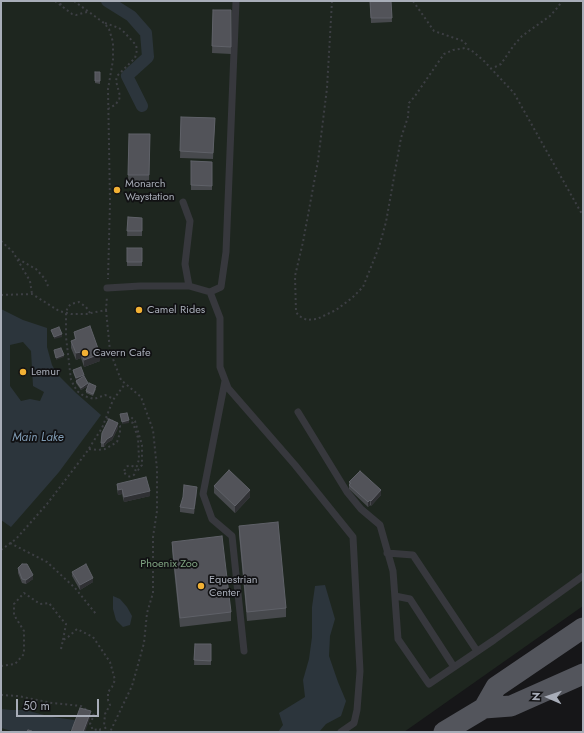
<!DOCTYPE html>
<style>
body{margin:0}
#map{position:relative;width:584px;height:733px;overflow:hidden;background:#161618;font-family:Jost,sans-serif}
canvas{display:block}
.frame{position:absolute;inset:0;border:2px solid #a8adb8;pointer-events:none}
.north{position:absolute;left:528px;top:677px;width:40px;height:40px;-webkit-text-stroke:3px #111113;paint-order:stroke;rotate:272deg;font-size:11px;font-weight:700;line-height:16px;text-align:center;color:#a8adb8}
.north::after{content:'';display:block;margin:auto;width:14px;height:18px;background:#a8adb8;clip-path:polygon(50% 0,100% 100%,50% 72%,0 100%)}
.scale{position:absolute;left:16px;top:699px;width:83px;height:18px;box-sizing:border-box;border:2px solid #a8adb8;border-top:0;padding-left:5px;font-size:12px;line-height:14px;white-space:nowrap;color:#a8adb8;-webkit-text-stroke:3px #111113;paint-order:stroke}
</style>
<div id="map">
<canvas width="584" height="733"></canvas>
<div class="frame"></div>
<div class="north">N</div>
<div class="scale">50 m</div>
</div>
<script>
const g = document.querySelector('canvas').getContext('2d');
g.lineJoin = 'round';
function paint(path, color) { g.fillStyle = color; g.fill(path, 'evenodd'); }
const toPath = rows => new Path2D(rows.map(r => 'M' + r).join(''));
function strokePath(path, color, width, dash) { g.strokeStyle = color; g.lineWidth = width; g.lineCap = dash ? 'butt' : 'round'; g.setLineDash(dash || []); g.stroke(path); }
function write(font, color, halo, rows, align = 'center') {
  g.font = font + ' Jost,sans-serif'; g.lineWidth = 3.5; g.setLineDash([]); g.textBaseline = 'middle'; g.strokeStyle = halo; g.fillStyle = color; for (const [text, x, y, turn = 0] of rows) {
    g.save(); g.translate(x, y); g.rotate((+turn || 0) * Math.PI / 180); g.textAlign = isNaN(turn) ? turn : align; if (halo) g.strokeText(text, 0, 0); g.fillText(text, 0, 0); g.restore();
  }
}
const green = toPath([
 [1,1,583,1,583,606,404,732,1,732]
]);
const water = toPath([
 [1,309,23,320,47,328,47,347,52,365,57,374,76,393,101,415,59,472,11,527,1,520],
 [23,342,31,351,33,386,44,392,40,401,30,399,21,401,10,386,10,345],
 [325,585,335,619,330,636,329,656,338,682,346,701,341,716,326,724,319,732,278,732,283,725,279,713,305,697,303,680,309,659,312,637,312,607,315,586],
 [113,596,120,599,127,607,132,616,130,625,123,627,116,620,113,609],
 [1,709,11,710,25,710,52,717,75,720,73,728,68,732,15,732,1,728]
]);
const canal = toPath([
 [107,1,131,16,146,33,148,57,127,76,142,106]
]);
const path = toPath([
 [55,1,72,14,76,15,87,12],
 [74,1,104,23,109,29,113,42,113,60,108,89,110,202,108,279],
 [332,1,327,88,318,161,303,242,295,276,296,312,299,316,307,320,317,319,336,310,352,298,363,287,379,247,386,222,401,138,408,117,409,103,415,96,444,54,453,50,465,48,471,50,484,61,514,93,583,216],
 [413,1,434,31,463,41,468,46],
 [60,5,63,1],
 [105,23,119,28,124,32,136,45,137,50,135,58,117,76,116,81,120,96,119,100,115,105,109,108],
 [495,67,501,64,514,45,522,36,550,16,558,7,562,1],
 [1,241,13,252,30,281,32,294],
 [18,259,36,269,45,279,48,286],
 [1,295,32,294,59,311,71,314,86,314,106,310,107,296],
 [106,310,110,351,121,380,141,397,153,430,157,469,157,511,153,537,153,593,147,613,144,643,132,686,110,732],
 [90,313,86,307,79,302,71,304,68,307,66,312,66,337,71,380,77,391,84,396,94,399,105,395,114,399],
 [127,419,131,417,135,421,142,445,142,465,138,470,135,471],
 [127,420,133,423,138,438,139,459,137,466,135,468],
 [89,449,98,450,105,449,117,442,120,433,120,426,113,421,106,418],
 '124.5 471a5.5 5.5 0 1 1 11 0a5.5 5.5 0 1 1-11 0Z',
 [10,543,47,562,75,588,96,614],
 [1,550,16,539,47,504,86,453,102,428,113,400,125,384],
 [61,649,63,640,68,637,77,629,93,637,110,662,115,680,112,687,108,692,108,700,110,705,105,714,104,726,108,732],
 [1,666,15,664,24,654,24,631,14,615,14,604,24,593,40,604,49,603,59,616,66,624,63,640],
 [1,695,18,696,52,703,81,706,94,715,90,724,93,730,100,729,100,732]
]);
const lane = toPath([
 [183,202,190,221,185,264,189,286],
 [107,288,140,286,189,286,210,292,220,318,220,367,228,388,295,465,353,537,360,671,357,710,354,723,341,732],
 [210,292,221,287,226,252,236,1],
 [225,381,203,494,212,519,232,536,244,651],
 [298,412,347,492,361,509,380,525,393,571,398,639,429,684,494,640,583,576],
 [387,553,413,555,477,651],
 [395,596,410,599,454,667]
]);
const primary = toPath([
 [484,708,511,706,583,674],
 [444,732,484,708,496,687,583,628]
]);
const wall = toPath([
 [370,1,391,1,392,22,371,23],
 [213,10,231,10,231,54,212,53],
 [100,72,100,84,95,83,95,81],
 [181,117,215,118,213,159,180,158],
 [129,134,150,134,149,182,128,182],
 [191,161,212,162,212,190,191,190],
 [128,217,142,218,142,236,127,236],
 [127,248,142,248,142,266,127,266],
 [74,332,100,361,84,367,81,358,76,360,71,348,71,341,75,340],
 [73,370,84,376,88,385,96,389,93,396,86,393,86,391,88,386,81,390,76,383,76,381,79,379,76,380,73,372],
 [118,428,112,440,107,443,104,447,101,447,101,443],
 [349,482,381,495,371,506,370,505,368,507,349,489],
 [117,484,150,496,124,502,122,494,118,495,117,489],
 [214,486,250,497,235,513,214,493],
 [197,492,194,514,180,512,180,507],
 [239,526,286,608,286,617,247,621,239,535],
 [172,542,231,612,231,621,180,627,172,551],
 [18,568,33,579,26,584,22,583,18,573],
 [72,572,93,582,80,590,72,576],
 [195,644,211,644,211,665,194,665]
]);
const shadedWall = toPath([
 [62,334,62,337,54,339,54,337],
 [81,352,81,358,76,360,76,353],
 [100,354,100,361,84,367,84,360],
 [64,355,64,357,56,360,56,358],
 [84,375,84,377,76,380,76,378],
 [88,383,88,386,81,390,81,388],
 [129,420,129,423,122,424,122,422],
 [118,423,118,428,112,440,107,443,104,447,104,443],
 [197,487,197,492,194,514,194,509],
 [122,489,122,494,118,495,118,490],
 [250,490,250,497,235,513,235,506],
 [381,490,381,495,371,506,371,501],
 [150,491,150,496,124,502,124,497],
 [370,500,370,505,368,507,368,502],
 [33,575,33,579,26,584,26,580],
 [93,578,93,582,80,590,80,585],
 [91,711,91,716,85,732,83,732]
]);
const building = toPath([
 [370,1,391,1,392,18,371,18,370,1],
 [213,10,231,10,231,47,212,46,213,10],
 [95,72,100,72,100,81,95,81,95,72],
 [181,117,215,118,213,153,180,151,181,117],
 [129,134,150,134,149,175,128,175,129,134],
 [191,161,212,162,212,186,191,185,191,161],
 [128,217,142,218,142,231,127,231,128,217],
 [127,248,142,248,142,262,127,262,127,248],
 [90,326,100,354,84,360,81,352,76,353,71,341,76,339,74,332,90,326],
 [59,327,62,334,54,337,51,330,59,327],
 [61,348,64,355,56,358,54,350,61,348],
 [81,367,84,375,76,378,73,370,81,367],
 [84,376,88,383,81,388,76,381,84,376],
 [89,383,96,386,93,394,86,391,89,383],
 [127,413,129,420,122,422,120,414,127,413],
 [109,419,118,423,112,436,107,439,104,443,101,443,102,433,109,419],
 [229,470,250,490,235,506,214,486,229,470],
 [360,471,381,490,371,501,370,500,368,502,349,485,351,483,349,482,360,471],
 [146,477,150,491,124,497,122,489,118,490,117,484,146,477],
 [184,485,197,487,194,509,180,507,183,497,184,485],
 [278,522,286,608,247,612,239,526,278,522],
 [222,536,231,612,180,618,172,542,222,536],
 [22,564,27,564,33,575,26,580,22,579,18,568,22,564],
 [86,564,93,578,80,585,72,572,86,564],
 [195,644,211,644,211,661,194,660,195,644],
 [80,708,91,711,83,732,71,732,80,708],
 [28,730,32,731,33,732,26,732,28,730]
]);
const markers = [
 [117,190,4,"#f2b134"],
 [139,310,4,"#f2b134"],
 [85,353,4,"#f2b134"],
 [23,372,4,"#f2b134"],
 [201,586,4,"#f2b134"]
];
const poiNames = [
 ["Monarch",125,184],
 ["Waystation",125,197],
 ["Camel Rides",147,310],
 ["Cavern Cafe",93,353],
 ["Lemur",31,372],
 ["Equestrian",209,580],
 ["Center",209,593]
];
const parkNames = [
 ["Phoenix Zoo",169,564]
];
const waterNames = [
 ["Main Lake",38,438]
];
paint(green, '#1e261f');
paint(water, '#2c353c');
strokePath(canal, '#2c353c', 12);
strokePath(path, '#3d3f44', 2, [2, 3]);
strokePath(lane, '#37383d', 7);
strokePath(primary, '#53555c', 21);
paint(wall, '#47494d');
paint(shadedWall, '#2f3033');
paint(building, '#525359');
strokePath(building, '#5f6168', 1);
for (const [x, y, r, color] of markers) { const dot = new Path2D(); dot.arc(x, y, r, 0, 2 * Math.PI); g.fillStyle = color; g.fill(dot); strokePath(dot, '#111113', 1.5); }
write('11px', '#a8adb8', '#111113', poiNames, 'left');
write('11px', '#7fa381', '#111113', parkNames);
write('italic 12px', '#7f9bb3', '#111113', waterNames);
</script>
